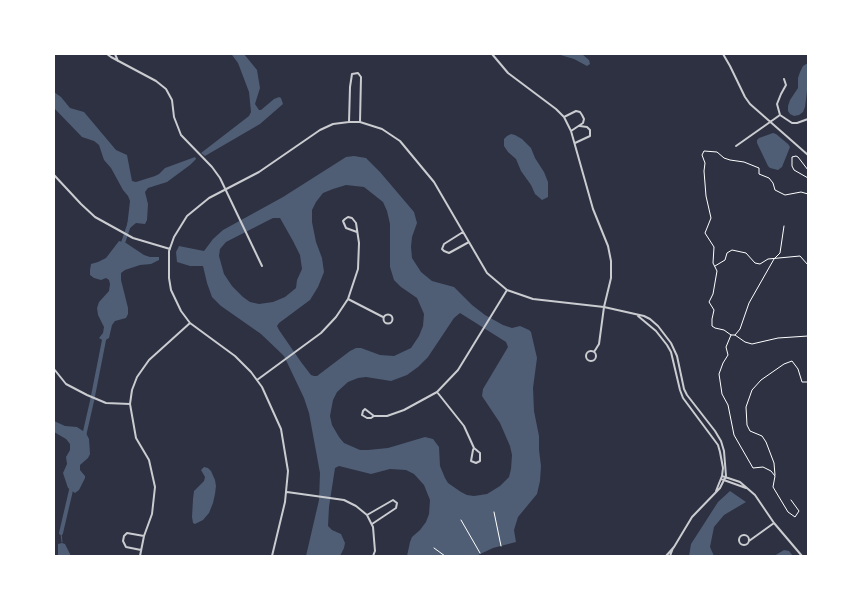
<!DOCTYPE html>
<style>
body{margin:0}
#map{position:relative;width:862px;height:610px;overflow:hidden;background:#2d3142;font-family:"Roboto Condensed",sans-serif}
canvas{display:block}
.frame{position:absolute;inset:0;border:55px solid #fff;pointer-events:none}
</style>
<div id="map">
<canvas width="862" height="610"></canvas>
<div class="frame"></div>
</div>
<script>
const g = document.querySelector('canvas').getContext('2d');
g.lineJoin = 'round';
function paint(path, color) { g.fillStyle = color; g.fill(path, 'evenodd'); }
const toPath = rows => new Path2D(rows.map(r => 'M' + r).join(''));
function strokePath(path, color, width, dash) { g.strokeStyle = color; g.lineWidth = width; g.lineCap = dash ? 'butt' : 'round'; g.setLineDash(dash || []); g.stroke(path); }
const water = toPath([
 [229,54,244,54,257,70,260,88,255,104,259,110,261,110,274,99,279,97,281,98,283,104,260,124,205,156,201,153,249,116,251,112,249,92,238,63,232,55],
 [557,54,582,54,589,60,590,64,587,66,574,59],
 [808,63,808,83,805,107,803,112,799,115,794,116,790,114,788,111,788,106,790,100,798,88,798,78,800,72,803,66],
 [54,92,61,97,70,108,84,112,116,150,127,155,132,181,136,182,155,176,159,174,165,168,195,157,196,159,190,165,167,182,148,188,145,192,148,204,147,220,145,224,136,223,130,228,127,227,130,201,128,196,123,190,111,168,104,160,99,145,94,141,82,137,54,108],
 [773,133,776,134,788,144,790,147,782,167,778,170,770,168,768,166,757,143,757,140,759,138],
 [511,134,515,135,522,139,531,148,535,158,544,172,548,182,548,197,542,200,535,194,531,185,521,171,516,159,508,152,504,146,504,139,507,136],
 [354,156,366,158,380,172,414,212,417,223,412,237,411,247,412,258,421,272,432,281,454,287,472,305,485,315,503,325,512,328,520,326,529,330,531,332,537,358,533,388,534,411,539,436,539,450,541,466,540,481,537,494,518,517,514,530,516,542,493,548,476,556,407,556,410,542,412,537,420,530,426,522,429,514,430,500,424,485,414,474,406,470,390,469,371,474,339,466,335,468,329,507,328,526,332,530,341,534,345,543,344,548,340,556,306,556,319,500,320,473,309,413,304,398,284,356,261,334,221,306,212,297,207,283,203,266,190,266,177,262,176,252,179,246,204,251,213,239,223,230,283,197,346,157],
 [346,185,364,187,383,202,387,211,390,224,390,267,394,280,401,287,417,298,424,314,423,326,419,336,411,348,394,356,380,355,361,348,356,348,350,351,317,376,314,376,311,375,301,362,279,330,277,326,279,323,310,300,318,287,324,272,322,258,316,242,312,222,312,210,316,202,323,193,333,189],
 [273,218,280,218,293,241,300,255,302,269,297,280,296,288,285,297,273,302,259,304,250,302,243,297,232,286,224,274,219,256,220,249,226,242],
 [460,313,506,342,508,347,483,389,482,396,500,423,510,446,512,455,511,469,509,477,500,486,487,494,474,496,467,495,461,492,448,483,445,478,440,466,439,447,433,439,425,437,388,448,368,450,360,450,344,443,339,437,332,425,330,416,333,400,337,392,348,382,358,378,366,377,391,381,407,375,418,367,428,357,454,318],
 [119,241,126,243,144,255,150,257,159,257,159,260,151,264,140,265,125,270,121,273,121,280,128,308,128,314,126,318,115,321,112,325,109,338,104,341,99,338,103,333,104,327,98,315,97,308,99,302,109,291,110,284,109,280,106,278,101,280,94,278,90,275,90,270,91,264,98,262,106,258],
 [54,421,65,426,77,427,86,433,89,439,90,454,88,458,80,465,80,470,85,476,85,478,79,490,75,493,68,488,63,473,67,464,66,457,70,450,70,444,66,439,54,432],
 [204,467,208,468,211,471,215,480,216,486,215,494,213,503,209,513,203,520,195,524,193,523,192,517,193,499,194,491,204,481,205,477,201,470],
 [730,491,746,502,724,515,714,527,710,547,714,556,689,556,691,544,718,502],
 [62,543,65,544,71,556,58,556,58,544],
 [784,550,789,551,793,556,774,556]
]);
const stream = toPath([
 [61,533,62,542]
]);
const canal = toPath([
 [122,246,130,222],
 [84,436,92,401,105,335],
 [61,533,72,486]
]);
const path = toPath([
 [808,170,798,157,796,156,792,157,792,166,794,170,808,178],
 [808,194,801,192,785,195,775,190,773,183,769,178,759,174,759,168,744,162,730,160,724,158,717,152,704,151,702,155,705,163,704,171,706,196,711,218,705,233,714,247,713,263,717,271,713,294,709,302,714,310,712,319,712,326,715,328,724,330,731,335,735,335,745,342,752,344,778,338,808,336],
 [715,266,725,260,727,253,732,250,746,253,755,263,760,264,768,259,800,256,808,265],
 [731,335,726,347,728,355,723,363,719,374,722,394,728,405,734,435,753,468,763,467,771,471,775,476,773,487,788,512,795,517,799,511,791,500],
 [735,335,740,329,749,303,774,259,780,253,784,226],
 [775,475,774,463,766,442,762,436,750,431,747,425,746,407,752,390,761,380,784,364,792,361,798,369,802,382,808,382],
 [494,512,501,546],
 [461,520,480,553],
 [434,548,445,556]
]);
const minor = toPath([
 [107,54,111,57,156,81,166,89,172,100,174,117,181,135,212,167,220,178,262,266],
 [115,54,118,61],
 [492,54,508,73,556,109,564,117,571,131,593,209,608,246,611,261,611,278,604,307,599,344,594,352],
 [723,54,730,66,745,97,750,104,808,155],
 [784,79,786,85,781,94,777,104,780,115,792,123,797,123,808,119],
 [564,117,576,111,580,112,582,115,584,119,583,123,571,131],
 [349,122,350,87,352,74,358,73,361,77,360,122],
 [575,143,590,136,590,130,587,127,580,126],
 [736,146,780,115],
 [54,175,81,204,95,217,133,238,170,249],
 [463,232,444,244,442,249,444,251,449,253,469,242],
 [348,299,383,317],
 '383.5 319a4.5 4.5 0 1 1 9 0a4.5 4.5 0 1 1-9 0Z',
 [638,316,656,331,667,345,671,352,680,390,683,398,718,445,720,452,723,468,722,476,716,491],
 '586 356a5 5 0 1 1 10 0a5 5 0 1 1-10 0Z',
 [54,369,66,384,87,395,106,403,130,404],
 [257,380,321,333,336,317,348,299,358,269,359,243,356,223,352,218,348,217,345,219,343,221,346,228,357,232],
 [437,392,464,426,474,448,480,453,480,461,476,463,471,461,473,450,474,448],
 [374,416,365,409,363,411,362,415,367,418,371,418,374,416,387,416,404,410,437,392,458,370,507,290],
 [722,476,740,482,755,495,774,523,802,556],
 [721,479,746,488],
 [287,492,344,500,356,506,367,515,373,527,375,551,373,556],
 [367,515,393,500,397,503,396,508,372,524],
 '739 540a5 5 0 1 1 10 0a5 5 0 1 1-10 0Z',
 [749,541,774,523],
 [141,550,126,547,123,541,124,536,127,533,144,536],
 [140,556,144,536,152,514,155,487,149,460,136,438,130,404,132,390,137,377,149,360,190,323],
 [272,556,285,502,288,471,281,429,262,387,251,372,235,356,190,323,181,311,171,290,169,278,169,251,174,237,187,216,209,198,259,172,320,130,333,124,349,122,360,122,382,129,400,141,434,182,487,273,507,290,533,299,604,307,644,316,650,319,658,326,671,343,677,356,684,389,687,395,715,431,721,441,724,451,726,476,720,488,692,517,674,547,666,556],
 [670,556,673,548]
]);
paint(water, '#4f5d75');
strokePath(stream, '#4f5d75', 1);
strokePath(canal, '#4f5d75', 4);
strokePath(path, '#fff', 1);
strokePath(minor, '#caccd0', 2);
</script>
